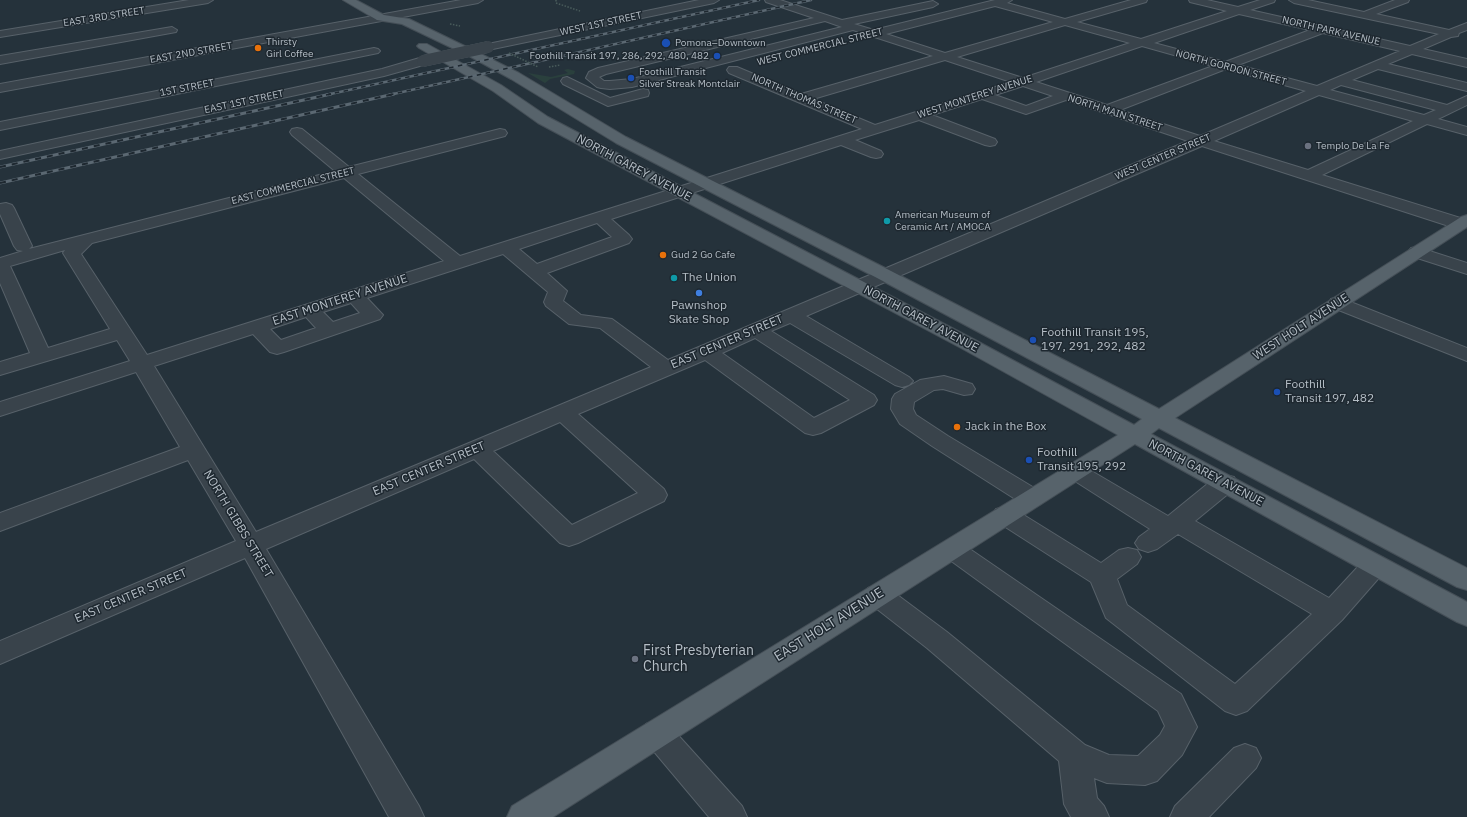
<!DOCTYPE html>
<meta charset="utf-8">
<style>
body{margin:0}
canvas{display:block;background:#25323b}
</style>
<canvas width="1467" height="817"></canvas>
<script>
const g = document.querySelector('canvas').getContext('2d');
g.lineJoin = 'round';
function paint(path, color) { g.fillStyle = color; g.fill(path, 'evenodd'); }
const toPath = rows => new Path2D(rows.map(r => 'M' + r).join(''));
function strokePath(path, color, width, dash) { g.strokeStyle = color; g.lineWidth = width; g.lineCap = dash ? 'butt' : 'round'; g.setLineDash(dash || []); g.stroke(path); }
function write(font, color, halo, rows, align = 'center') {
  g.font = font + ' "IBM Plex Sans",sans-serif'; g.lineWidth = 3; g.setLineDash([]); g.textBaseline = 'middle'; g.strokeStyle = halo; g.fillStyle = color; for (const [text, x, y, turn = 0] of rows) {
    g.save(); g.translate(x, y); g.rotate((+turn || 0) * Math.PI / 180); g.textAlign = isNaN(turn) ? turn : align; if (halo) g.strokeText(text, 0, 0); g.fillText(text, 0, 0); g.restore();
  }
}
const green = toPath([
 [568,69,575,71,574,74,550,79,545,83,528,73,551,77,568,73,564,70]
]);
const path = toPath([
 [556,0,556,3,580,11],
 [450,24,460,26],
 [549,67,560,65]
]);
const minor = toPath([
 [189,0,213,0,208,3,0,37,0,31,189,0],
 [461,0,483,0,478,3,0,92,0,84,461,0],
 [699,0,719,0,714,3,488,50,484,49,482,47,484,45,488,44,699,0],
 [765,0,780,0,842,20,933,1,938,4,933,7,854,24,874,30,995,0,1012,0,1007,3,1065,19,1131,0,1147,0,1146,2,1077,22,1141,39,1227,11,1190,2,1189,0,1207,0,1238,7,1260,0,1275,0,1274,2,1250,10,1410,46,1439,34,1294,3,1289,0,1308,0,1364,12,1395,0,1409,0,1408,2,1376,14,1449,30,1467,23,1467,30,1459,33,1458,36,1451,37,1423,49,1467,59,1467,67,1412,54,1388,64,1467,83,1467,91,1378,69,1352,80,1447,105,1467,96,1467,105,1438,119,1467,127,1467,135,1427,124,1322,175,1467,220,1467,227,1461,229,1455,228,1202,146,806,316,909,377,913,381,909,385,902,387,895,385,790,323,771,331,874,395,877,400,874,405,821,433,813,435,805,433,705,360,578,414,664,489,667,495,664,501,578,543,569,546,560,543,474,459,266,549,419,806,424,817,389,817,245,558,0,664,0,641,236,541,188,460,0,531,0,513,180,447,136,372,0,416,0,402,130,361,117,340,0,375,0,362,30,353,0,283,0,258,23,251,17,250,14,246,0,214,0,204,6,203,12,205,14,208,32,246,29,249,335,171,292,135,290,132,292,129,297,128,302,129,349,167,500,129,505,130,507,133,505,136,358,174,460,256,862,129,729,73,727,70,729,67,737,67,801,94,933,56,853,30,632,87,610,89,601,88,597,87,586,78,589,72,598,68,814,18,766,2,765,0],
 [995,6,1053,22,945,53,886,34,995,6],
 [1239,14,1310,30,1225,62,1154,43,1239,14],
 [825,21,842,27,632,79,610,81,604,81,599,77,606,74,825,21],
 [1065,25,1130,43,1023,78,957,57,1065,25],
 [1323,33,1400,51,1317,86,1238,65,1323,33],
 [1142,46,1213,66,1107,105,1036,82,1142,46],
 [945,60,1011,82,875,125,813,99,945,60],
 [1226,69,1306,91,1200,136,1120,110,1226,69],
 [1341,85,1436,110,1424,115,1330,90,1341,85],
 [1023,86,1053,96,1026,106,995,95,1023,86],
 [1319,95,1413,121,1308,170,1214,141,1319,95],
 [982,99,1026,114,1066,100,1188,141,668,360,612,319,581,315,563,301,567,291,547,273,629,243,632,239,629,235,611,219,841,145,871,157,876,158,881,157,883,154,881,151,855,140,919,120,985,145,990,146,995,145,997,142,995,139,932,115,982,99],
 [344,178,444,261,147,355,81,254,92,243,344,178],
 [597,223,612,237,537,264,519,249,597,223],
 [65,250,63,253,110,329,48,348,10,266,65,250],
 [503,254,548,292,544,302,546,306,569,324,600,328,651,367,256,532,154,366,253,334,270,352,277,354,284,352,380,319,383,315,367,298,503,254],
 [351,303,360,313,333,322,323,312,351,303],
 [306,317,316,328,281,340,270,329,306,317],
 [755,338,850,400,814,418,722,353,755,338],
 [560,422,638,493,572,525,493,451,560,422],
 [172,27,177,30,176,32,0,64,0,56,172,27],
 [374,48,378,49,380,51,378,53,0,130,0,122,374,48],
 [423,57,427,58,429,61,427,64,384,76,0,159,0,151,382,69,423,57],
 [567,77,610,98,643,89,648,90,649,93,648,96,608,106,563,84,561,81,563,78,567,77],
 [1417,247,1467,263,1467,274,1411,256,1408,252,1411,248,1417,247],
 [1338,297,1467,348,1467,361,1331,307,1329,303,1331,299,1338,297],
 [944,376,972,384,975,389,972,394,964,395,943,389,934,390,914,402,913,409,916,415,948,436,1041,492,1044,498,1041,504,1032,506,1023,504,932,446,900,424,891,409,892,399,895,394,920,380,944,376],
 [1075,463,1083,466,1168,516,1216,477,1225,475,1234,477,1237,483,1234,489,1195,521,1329,598,1366,558,1375,556,1384,558,1388,565,1384,572,1342,620,1247,711,1236,715,1225,711,1106,618,1091,582,996,521,992,515,996,509,1005,507,1014,509,1101,563,1119,550,1128,548,1137,550,1141,557,1137,564,1117,579,1127,605,1235,684,1312,614,1178,534,1157,549,1148,552,1139,549,1135,543,1139,537,1150,529,1067,476,1063,471,1067,466,1075,463],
 [952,540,961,543,1181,694,1197,727,1182,755,1157,781,1145,785,1107,783,1094,778,1097,798,1104,806,1109,817,1071,817,1064,804,1059,761,927,648,868,602,864,595,868,588,878,585,888,588,947,632,1085,745,1109,755,1138,756,1160,735,1165,726,1158,711,943,555,939,549,943,543,952,540],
 [657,720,668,724,742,806,747,817,709,817,646,742,641,733,646,724,657,720],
 [1245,744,1256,748,1261,758,1256,768,1209,817,1170,817,1175,806,1234,748,1245,744]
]);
const major = toPath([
 [343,0,356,0,384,15,409,19,479,53,519,73,626,137,891,271,1159,409,1461,217,1467,215,1467,227,1175,418,1467,568,1467,590,1457,587,1159,428,1151,434,1467,602,1467,626,1457,622,1135,444,553,817,507,817,512,806,1118,435,961,348,538,123,493,91,419,48,417,46,419,44,427,44,501,85,548,117,975,340,1134,425,1142,419,879,279,616,143,511,79,471,57,402,24,377,20,343,0]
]);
const railFar1 = toPath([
 [326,95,759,0],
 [389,95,811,0]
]);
const rail = toPath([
 [0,167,331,94],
 [0,183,394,94]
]);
const pathBridge = toPath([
 [509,53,538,67]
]);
const minorBridge = toPath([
 [423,61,488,47]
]);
const markers = [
 [666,43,5,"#1a4fb4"],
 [258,48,4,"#e8710a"],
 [717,56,4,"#1a4fb4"],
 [631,78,4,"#1a4fb4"],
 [1308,146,4,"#6b7280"],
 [887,221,4,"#0f9aa8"],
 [663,255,4,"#e8710a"],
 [674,278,4,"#0f9aa8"],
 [699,293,4,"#3f7fe0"],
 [1033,340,4,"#1a4fb4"],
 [1277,392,4,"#1a4fb4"],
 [957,427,4,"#e8710a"],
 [1029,460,4,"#1a4fb4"],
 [635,659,4,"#6b7280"]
];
const farStreetnames = [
 ["EAST 3RD STREET",104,17,-9],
 ["WEST 1ST STREET",601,24,-12],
 ["NORTH PARK AVENUE",1331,31,13],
 ["WEST COMMERCIAL STREET",820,47,-14],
 ["EAST 2ND STREET",191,53,-10],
 ["NORTH GORDON STREET",1231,68,15],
 ["1ST STREET",187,88,-11],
 ["WEST MONTEREY AVENUE",975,97,-18],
 ["NORTH THOMAS STREET",804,99,23],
 ["EAST 1ST STREET",244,102,-12],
 ["NORTH MAIN STREET",1115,113,18],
 ["WEST CENTER STREET",1163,157,-23],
 ["EAST COMMERCIAL STREET",293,186,-14]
];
const farPoinames = [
 ["Thirsty",266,42],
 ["Girl Coffee",266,54],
 ["Pomona–Downtown",675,43],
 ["Foothill Transit 197, 286, 292, 480, 482",709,56,"right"],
 ["Foothill Transit",639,72],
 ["Silver Streak Montclair",639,84],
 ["Templo De La Fe",1316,146],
 ["American Museum of",895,215],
 ["Ceramic Art / AMOCA",895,227],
 ["Gud 2 Go Cafe",671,255]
];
const streetNames = [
 ["NORTH GAREY AVENUE",634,168,28],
 ["EAST MONTEREY AVENUE",340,300,-18],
 ["NORTH GAREY AVENUE",921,319,28],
 ["WEST HOLT AVENUE",1301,327,-33],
 ["EAST CENTER STREET",727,342,-23],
 ["EAST CENTER STREET",429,469,-23],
 ["NORTH GAREY AVENUE",1206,473,28],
 ["NORTH GIBBS STREET",238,524,59],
 ["EAST CENTER STREET",131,596,-23]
];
const poiNames = [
 ["The Union",682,278],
 ["Pawnshop",699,306,"center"],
 ["Skate Shop",699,320,"center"],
 ["Foothill Transit 195,",1041,333],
 ["197, 291, 292, 482",1041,347],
 ["Foothill",1285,385],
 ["Transit 197, 482",1285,399],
 ["Jack in the Box",965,427],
 ["Foothill",1037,453],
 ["Transit 195, 292",1037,467]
];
const nearStreetnames = [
 ["EAST HOLT AVENUE",829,625,-32]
];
const nearPoinames = [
 ["First Presbyterian",643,651],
 ["Church",643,667]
];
paint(green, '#2a403d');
strokePath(minor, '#576169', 2);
strokePath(major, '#454f57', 2);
strokePath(path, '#495c5b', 1.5, [1.5, 1.5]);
paint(minor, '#39434b');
paint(major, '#57636b');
strokePath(railFar1, '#5b6872', 2.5);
strokePath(rail, '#5b6872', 3);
strokePath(railFar1, '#1e2830', 1.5, [4.5]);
strokePath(rail, '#1e2830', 2, [6]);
strokePath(minorBridge, '#576169', 12, []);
strokePath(pathBridge, '#495c5b', 1.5, [1.5, 1.5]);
strokePath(minorBridge, '#39434b', 12);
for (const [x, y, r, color] of markers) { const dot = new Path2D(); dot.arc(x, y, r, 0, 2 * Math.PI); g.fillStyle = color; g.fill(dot); strokePath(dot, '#1e2830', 1.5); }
write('10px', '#b5bec6', '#1e2830', farStreetnames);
write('10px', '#b5bec6', '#1e2830', farPoinames, 'left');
write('12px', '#b5bec6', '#1e2830', streetNames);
write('12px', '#b5bec6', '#1e2830', poiNames, 'left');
write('14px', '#b5bec6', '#1e2830', nearStreetnames);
write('14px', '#b5bec6', '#1e2830', nearPoinames, 'left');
</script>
